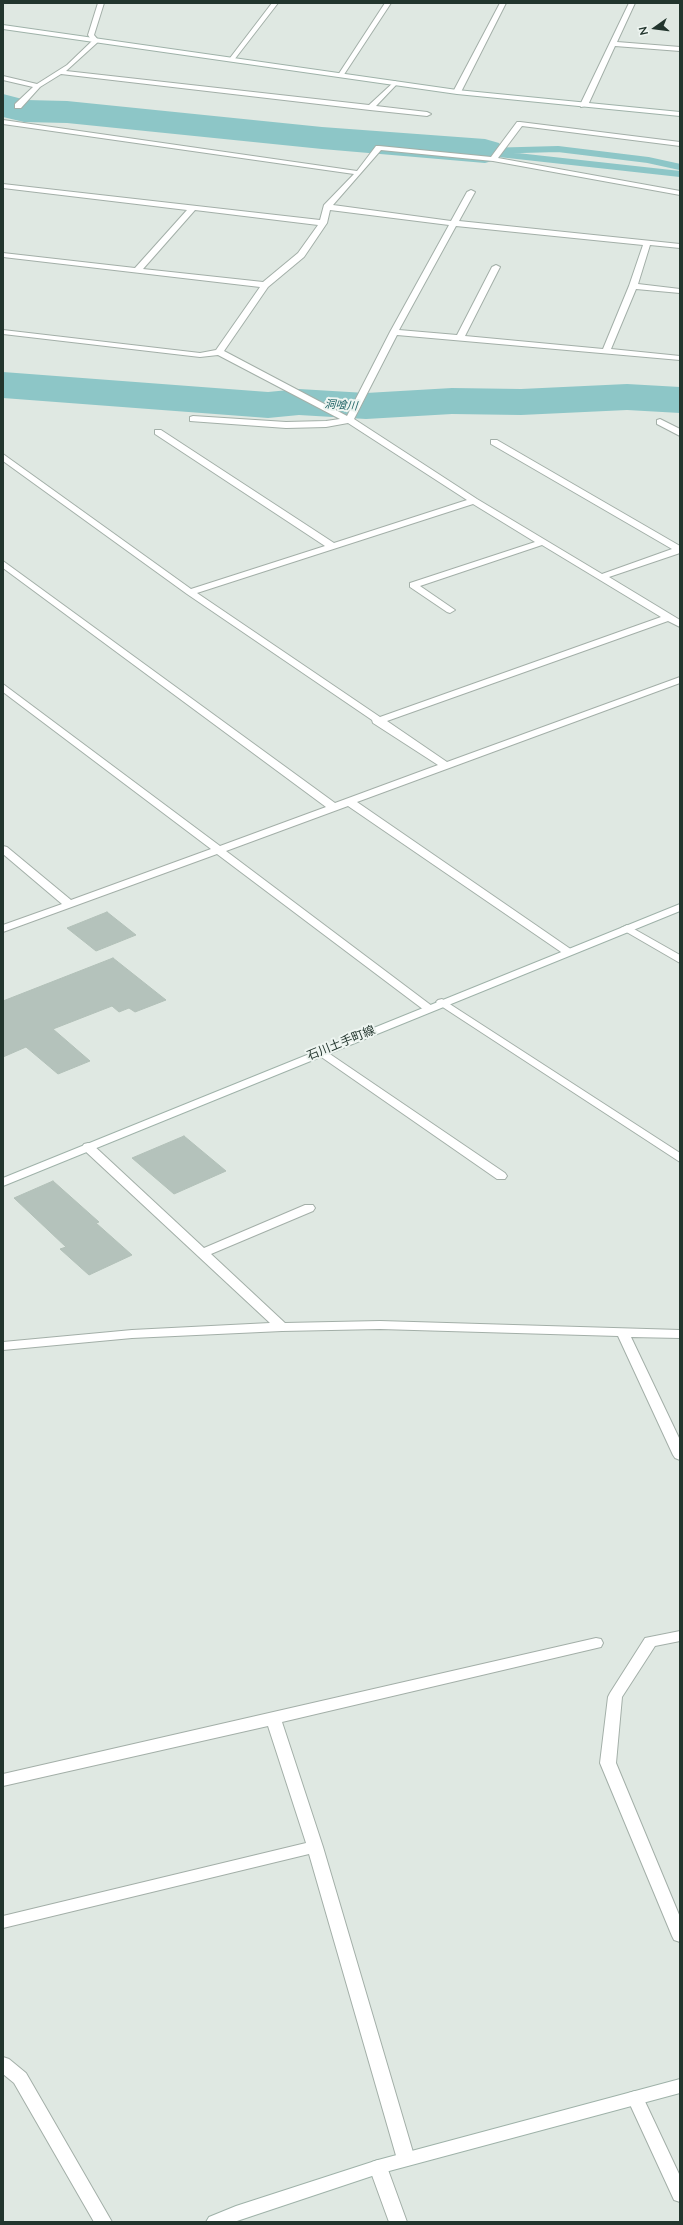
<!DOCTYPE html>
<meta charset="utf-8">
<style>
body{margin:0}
#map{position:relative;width:683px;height:2225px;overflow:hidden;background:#dfe8e2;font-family:Lato,sans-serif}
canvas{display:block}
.frame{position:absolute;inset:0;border:4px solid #22352d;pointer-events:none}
.north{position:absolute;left:635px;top:8px;width:40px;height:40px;-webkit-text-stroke:3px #eef5f1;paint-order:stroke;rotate:256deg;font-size:11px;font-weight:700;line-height:16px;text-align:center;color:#22352d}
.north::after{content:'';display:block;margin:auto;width:14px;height:18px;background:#22352d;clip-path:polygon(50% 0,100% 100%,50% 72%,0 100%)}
</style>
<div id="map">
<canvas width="683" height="2225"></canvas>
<div class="frame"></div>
<div class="north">N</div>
</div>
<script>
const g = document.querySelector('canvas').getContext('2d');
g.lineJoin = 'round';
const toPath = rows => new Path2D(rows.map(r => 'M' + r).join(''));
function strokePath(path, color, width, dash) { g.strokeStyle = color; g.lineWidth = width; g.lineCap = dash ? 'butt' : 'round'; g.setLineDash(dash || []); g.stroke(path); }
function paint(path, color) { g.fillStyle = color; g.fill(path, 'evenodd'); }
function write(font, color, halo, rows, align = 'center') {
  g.font = font + ' Lato,"Noto Sans JP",sans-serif'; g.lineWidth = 4; g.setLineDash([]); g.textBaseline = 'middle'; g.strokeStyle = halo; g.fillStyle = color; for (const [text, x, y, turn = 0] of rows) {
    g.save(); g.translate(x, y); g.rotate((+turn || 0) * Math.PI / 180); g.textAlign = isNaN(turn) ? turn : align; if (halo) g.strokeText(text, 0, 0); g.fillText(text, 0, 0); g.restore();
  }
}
const stream = toPath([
 [485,151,558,149,648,160,680,167],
 [499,154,680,174]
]);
const river = toPath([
 [3,94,26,100,67,101,322,127,485,139,499,143,504,151,499,159,485,163,322,149,67,123,24,122,3,117,3,94],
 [3,372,268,392,299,389,366,393,452,388,521,389,627,384,680,387,680,413,627,410,521,415,452,414,366,419,299,415,268,418,3,398,3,372]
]);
const building = toPath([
 [107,912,136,935,96,951,67,928,107,912],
 [113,958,166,1000,135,1012,129,1008,119,1012,112,1006,53,1029,90,1061,58,1074,26,1047,3,1057,3,1001,113,958],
 [184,1136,226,1171,174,1194,132,1158,184,1136],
 [53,1181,99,1222,96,1223,132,1255,89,1275,60,1249,66,1247,14,1198,53,1181]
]);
const street = toPath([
 [98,3,104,3,94,35,99,41,66,71,369,105,395,81,398,83,397,84,376,106,427,112,431,114,427,116,370,110,61,74,40,87,21,108,15,108,15,104,33,87,3,80,3,76,37,84,67,65,92,41,88,35,98,3],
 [272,3,278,3,234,60,230,60,230,58,272,3],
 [385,3,391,3,343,76,339,76,338,75,385,3],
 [500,3,506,3,461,92,455,93,453,92,500,3],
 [629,3,635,3,617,42,680,47,680,51,615,46,588,105,581,107,580,105,629,3],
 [3,120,357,171,376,146,379,146,491,157,517,122,520,122,680,142,680,146,522,126,498,158,680,191,680,195,493,161,381,150,333,205,451,221,467,192,471,190,475,192,459,221,680,244,680,248,650,245,638,284,680,289,680,293,636,289,611,349,680,356,680,360,397,335,354,419,477,499,602,574,672,549,491,444,491,440,497,440,680,546,680,553,609,577,680,620,680,627,668,621,387,721,447,762,680,677,680,683,357,802,572,950,574,952,572,954,564,954,348,806,226,851,432,1006,434,1008,432,1010,424,1010,217,854,3,932,3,925,62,904,3,854,3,846,7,847,71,900,211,849,3,692,3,684,220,846,326,807,3,568,3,561,335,803,438,765,373,723,372,720,187,594,3,461,3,454,191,589,325,546,155,434,155,430,161,430,334,543,467,500,348,423,326,427,286,428,190,421,190,417,193,416,286,422,326,421,340,419,218,355,200,357,3,334,3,330,200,353,216,350,260,287,3,257,3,253,135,268,187,210,3,188,3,184,320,220,324,205,354,174,3,124,3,120],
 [195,210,318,225,298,253,263,282,143,269,195,210],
 [330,210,449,225,390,332,347,416,224,351,268,287,304,257,327,223,330,210],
 [456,226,643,245,629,286,603,349,465,336,500,267,496,265,492,267,457,335,399,330,456,226],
 [473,504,535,542,410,583,410,587,447,612,450,613,455,610,420,586,542,545,661,617,380,717,197,593,473,504],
 [660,419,680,429,680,436,657,424,657,420,660,419],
 [627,925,680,955,680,963,623,930,621,928,627,925],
 [442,999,680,1153,680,1162,438,1004,436,1002,438,1000,442,999],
 [321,1048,505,1173,507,1176,505,1179,497,1179,317,1054,315,1052,317,1050,321,1048],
 [88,1143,92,1144,204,1248,305,1205,313,1205,315,1208,313,1211,211,1254,285,1323,380,1321,680,1330,680,1338,631,1337,680,1440,680,1460,675,1458,673,1455,618,1336,380,1329,282,1331,132,1338,3,1350,3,1342,132,1330,270,1323,84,1150,82,1147,84,1144,88,1143],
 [680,1631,680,1641,655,1646,622,1697,616,1763,680,1917,680,1942,674,1940,672,1936,600,1763,608,1697,610,1693,645,1638,680,1631],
 [596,1638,601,1639,603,1643,601,1647,282,1722,323,1847,415,2159,412,2164,406,2166,400,2164,397,2159,309,1854,3,1928,3,1916,306,1843,268,1726,3,1786,3,1774,596,1638],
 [3,2057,9,2059,26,2073,112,2222,94,2222,14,2083,3,2074,3,2057],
 [635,2091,641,2093,680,2176,680,2202,674,2200,627,2098,629,2093,635,2091],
 [378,2160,384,2162,387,2167,407,2222,389,2222,369,2167,372,2162,378,2160]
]);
const secondary = toPath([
 [3,25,457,90,680,112,680,116,457,94,3,29,3,25],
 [680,904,680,911,3,1186,3,1178,680,904],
 [680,2079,680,2093,378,2174,234,2222,206,2222,209,2217,236,2206,378,2160,680,2079]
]);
const farWaternames = [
 ["洞喰川",341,405,4]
];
const streetNames = [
 ["石川土手町線",341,1043,-22]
];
strokePath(stream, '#8dc6c7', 6);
paint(river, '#8dc6c7');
paint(building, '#b4c2bb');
strokePath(building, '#b2c0b8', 1);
strokePath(street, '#a3afa8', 2);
strokePath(secondary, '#9fb2a9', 2);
paint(street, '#fff');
paint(secondary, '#fff');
write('italic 11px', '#246769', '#eef5f1', farWaternames);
write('12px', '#22352d', '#eef5f1', streetNames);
</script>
